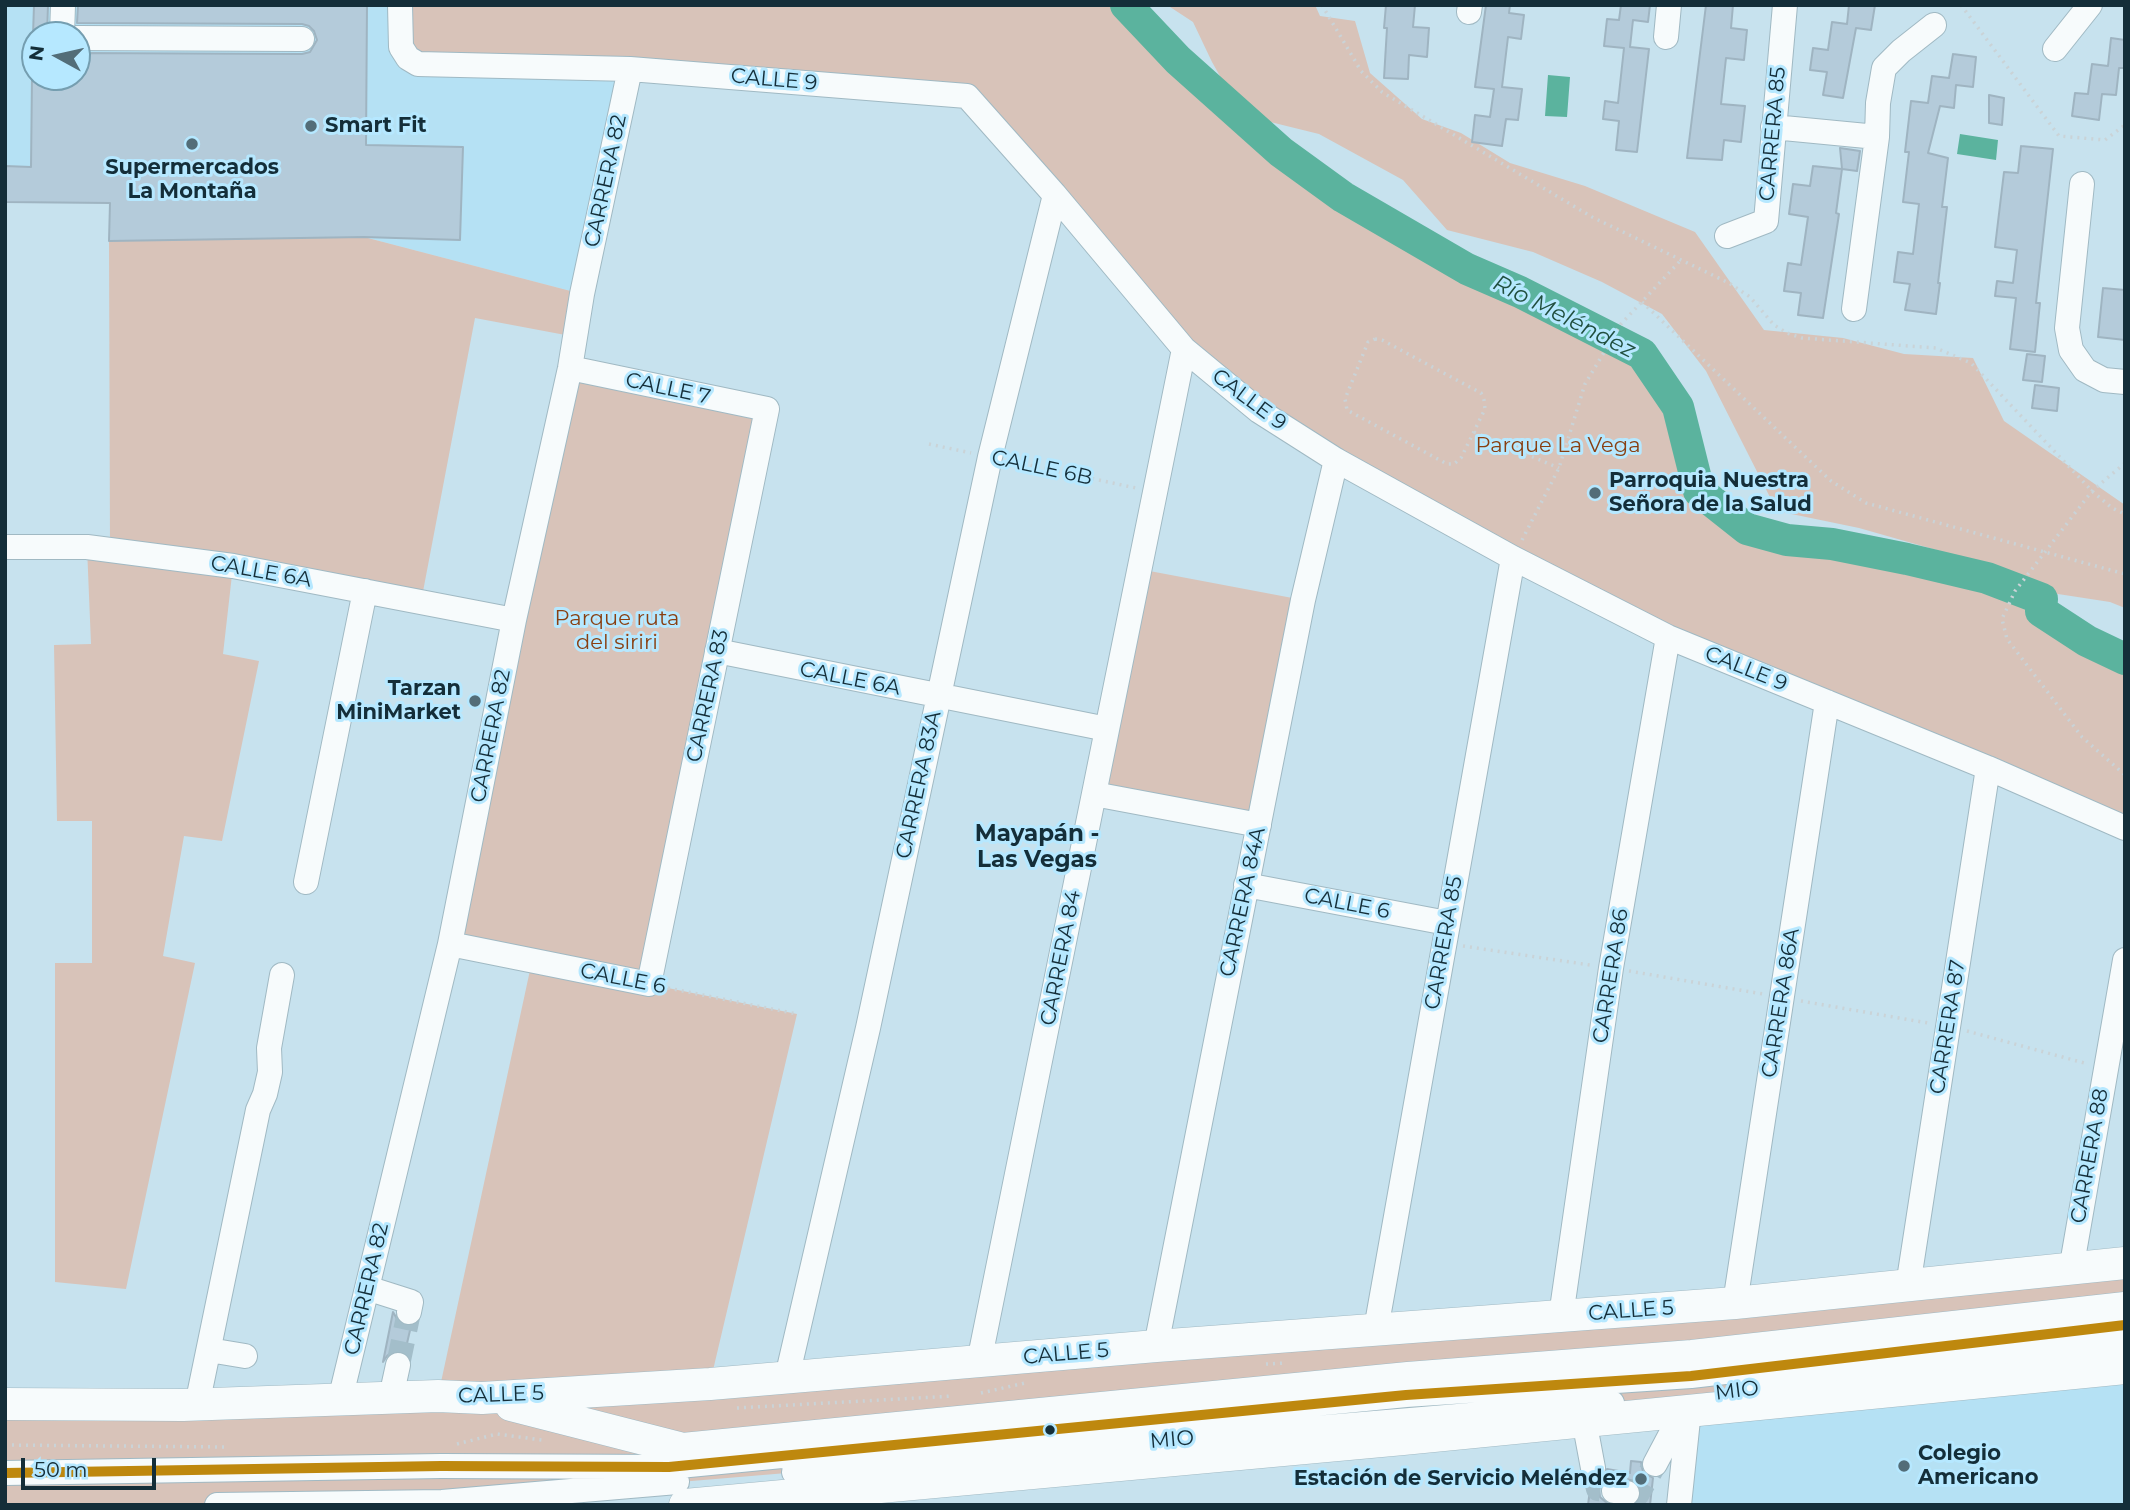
<!DOCTYPE html>
<meta charset="utf-8">
<style>
body{margin:0}
#map{position:relative;width:2130px;height:1510px;overflow:hidden;background:#c7e2ee;font-family:Montserrat,sans-serif}
canvas{display:block}
.frame{position:absolute;inset:0;border:7px solid #142e39;pointer-events:none}
.north{position:absolute;left:21px;top:21px;width:70px;height:70px;box-sizing:border-box;background:#b6e8ff;border:2px solid #759eb0;border-radius:50%;rotate:278deg;font-size:19px;font-weight:700;line-height:28px;text-align:center;color:#142e39}
.north::after{content:'';display:block;margin:auto;width:24px;height:32px;background:#536d78;clip-path:polygon(50% 0,100% 100%,50% 72%,0 100%)}
.scale{position:absolute;left:21px;top:1458px;width:135px;height:32px;box-sizing:border-box;border:4px solid #142e39;border-top:0;padding-left:9px;font-size:21px;line-height:24px;white-space:nowrap;color:#142e39;-webkit-text-stroke:5px #b6e8ff;paint-order:stroke}
</style>
<div id="map">
<canvas width="2130" height="1510"></canvas>
<div class="frame"></div>
<div class="north">N</div>
<div class="scale">50 m</div>
</div>
<script>
const g = document.querySelector('canvas').getContext('2d');
g.lineJoin = 'round';
function paint(path, color) { g.fillStyle = color; g.fill(path, 'evenodd'); }
const toPath = rows => new Path2D(rows.map(r => 'M' + r).join(''));
function strokePath(path, color, width, dash) { g.strokeStyle = color; g.lineWidth = width; g.lineCap = dash ? 'butt' : 'round'; g.setLineDash(dash || []); g.stroke(path); }
function write(font, color, halo, rows, align = 'center') {
  g.font = font + ' Montserrat,sans-serif'; g.lineWidth = 6; g.setLineDash([]); g.textBaseline = 'middle'; g.strokeStyle = halo; g.fillStyle = color; for (const [text, x, y, turn = 0] of rows) {
    g.save(); g.translate(x, y); g.rotate((+turn || 0) * Math.PI / 180); g.textAlign = isNaN(turn) ? turn : align; if (halo) g.strokeText(text, 0, 0); g.fillText(text, 0, 0); g.restore();
  }
}
const built = toPath([
 [5,5,400,5,630,69,582,294,364,237,109,241,109,203,5,202],
 [35,35,77,35,77,77,35,77],
 [2125,1368,2125,1505,1679,1505,1689,1410]
]);
const green = toPath([
 [400,5,1126,5,1178,60,1281,152,1343,197,1467,269,1520,292,1642,354,1678,407,1699,491,1747,529,1787,540,1832,544,1907,559,1987,578,2042,599,2041,611,2087,641,2125,659,2125,828,1513,558,1184,349,967,96,418,64],
 [1167,5,1315,5,1320,16,1355,21,1370,73,1422,119,1461,133,1510,163,1585,186,1695,232,1764,330,1843,338,1904,354,1973,358,2004,421,2125,505,2125,608,2110,602,2045,592,1961,557,1859,528,1777,511,1706,371,1662,314,1602,282,1533,252,1447,230,1403,180,1319,134,1242,115,1212,62,1193,22],
 [364,237,582,294,576,337,475,318,421,602,233,566,223,654,259,661,222,841,184,836,163,956,195,963,126,1289,55,1282,55,963,92,963,92,821,57,821,54,645,91,644,87,547,110,549,109,241],
 [570,368,767,409,653,985,797,1014,710,1383,2125,1263,2125,1348,1690,1397,442,1502,5,1505,5,1404,438,1396,532,961,450,944],
 [1139,569,1303,600,1259,825,1094,794]
]);
const water = toPath([
 [1548,75,1570,77,1567,117,1545,116],
 [1960,134,1998,140,1996,160,1957,154]
]);
const river = toPath([
 [1126,5,1178,60,1281,152,1343,197,1467,269,1520,292,1642,354,1678,407,1699,491,1747,529,1787,540,1832,544,1907,559,1987,578,2042,599,2041,611,2087,641,2125,659]
]);
const building = toPath([
 [34,5,48,5,47,35,33,35,34,5],
 [78,5,367,5,366,145,463,147,460,240,364,237,109,241,110,203,5,202,5,166,31,167,32,77,77,77,77,53,302,54,310,52,317,40,314,31,309,26,302,24,77,23,78,5],
 [1386,5,1415,5,1413,27,1429,28,1427,57,1409,55,1408,79,1384,78,1387,28,1384,28,1386,5],
 [1486,5,1510,5,1509,13,1524,15,1521,39,1508,37,1502,87,1522,89,1518,120,1506,119,1502,146,1472,142,1475,115,1490,117,1494,89,1475,87,1486,5],
 [1621,5,1650,5,1648,22,1633,20,1630,47,1649,49,1637,152,1616,150,1619,121,1603,119,1605,101,1618,103,1624,48,1604,46,1607,19,1619,20,1621,5],
 [1706,5,1733,5,1731,28,1747,30,1744,60,1726,58,1721,104,1745,106,1741,142,1724,140,1722,160,1687,158,1706,5],
 [1849,5,1875,5,1871,30,1856,28,1843,98,1823,95,1827,72,1810,70,1813,48,1828,50,1832,22,1847,24,1849,5],
 [2111,38,2125,40,2125,68,2119,68,2116,95,2102,94,2099,120,2072,116,2075,93,2088,94,2092,64,2108,66,2111,38],
 [1953,54,1976,57,1973,87,1956,85,1954,108,1940,106,1928,153,1948,158,1942,207,1947,207,1938,283,1940,283,1936,314,1905,310,1910,284,1894,282,1898,252,1913,254,1919,204,1903,202,1909,152,1905,152,1911,101,1928,103,1932,76,1949,78,1953,54],
 [1989,95,2004,98,2002,125,1989,123,1989,95],
 [2021,146,2053,149,2036,303,2040,303,2035,352,2010,349,2016,298,1995,296,1997,281,2013,283,2017,250,1995,247,2004,172,2018,173,2021,146],
 [1840,148,1860,151,1857,171,1842,169,1840,148],
 [1813,166,1842,169,1836,213,1839,214,1823,318,1798,315,1801,293,1784,291,1788,263,1801,265,1808,217,1789,214,1793,184,1810,186,1813,166],
 [2103,288,2125,290,2125,340,2098,337,2103,288],
 [2027,354,2045,356,2042,382,2023,380,2027,354],
 [2035,385,2059,388,2057,411,2032,408,2035,385],
 [393,1312,400,1324,411,1326,405,1352,393,1351,387,1356,383,1362,393,1312],
 [1631,1461,1641,1462,1643,1472,1653,1478,1650,1505,1635,1505,1642,1495,1637,1482,1616,1476,1608,1477,1599,1488,1600,1497,1609,1505,1588,1505,1591,1482,1602,1480,1607,1469,1630,1473,1631,1461]
]);
const minorTunnel = toPath([
 [398,1365,409,1312],
 [1593,1468,1598,1489,1614,1491],
 [1627,1493,1637,1495,1655,1464]
]);
const path = toPath([
 [1322,5,1361,71,1382,92,1592,217,1729,283,1750,297,1774,325,1787,333,1802,338,1936,348,1971,363,2092,491,2112,508,2125,514],
 [1961,5,2059,136,2105,140,2125,125],
 [1642,302,1831,481,1866,503,2125,574],
 [1375,339,1382,340,1481,393,1484,400,1485,409,1461,458,1454,464,1447,464,1347,410,1345,399,1368,342,1375,339],
 [1474,432,1559,468],
 [929,444,971,453],
 [1010,461,1136,488],
 [2125,463,2092,491,2015,591,2002,619,2007,639,2082,737,2125,775],
 [1522,540,1559,468,1585,384,1621,324,1681,260],
 [1463,946,1590,965],
 [1629,971,1763,994],
 [668,988,797,1014],
 [1801,1001,1928,1023],
 [1967,1031,2088,1064],
 [1266,1364,1286,1363],
 [981,1393,1025,1383],
 [737,1408,953,1396],
 [457,1444,497,1434,542,1440],
 [5,1445,226,1447]
]);
const minor = toPath([
 [400,5,401,47,408,58,418,64,630,69,967,96,1055,195,1184,349,1259,411,1336,460,1513,558,1668,637,1988,768,2125,828],
 [1469,12,1470,5],
 [62,35,63,5],
 [1666,37,1669,5],
 [77,38,302,39],
 [2055,49,2090,5],
 [1773,127,1877,137],
 [2082,184,2067,328,2071,350,2085,370,2104,380,2125,382],
 [1727,236,1766,221,1785,5],
 [1854,309,1877,137,1878,103,1884,68,1901,51,1934,25],
 [5,547,87,547,233,566,514,620],
 [717,651,1107,729],
 [1094,794,1259,825],
 [306,882,365,591],
 [1246,885,1447,923],
 [450,944,649,984,767,409,570,368],
 [2071,1270,2125,960],
 [1908,1286,1988,768],
 [367,1288,411,1302,409,1312],
 [1735,1303,1827,702],
 [1561,1316,1611,968,1668,637],
 [1376,1329,1513,558],
 [1156,1346,1303,600,1336,460],
 [209,1350,245,1356],
 [979,1362,1184,349],
 [787,1377,868,1028,990,457,1055,195],
 [1753,1389,2125,1348],
 [391,1397,398,1365],
 [340,1400,450,944,514,620,570,368,582,294,630,69],
 [197,1405,258,1110,265,1094,270,1072,269,1048,282,975],
 [1584,1420,1593,1468],
 [1655,1464,1683,1411],
 [794,1472,1612,1403],
 [5,1473,441,1466,669,1467,1406,1395,1691,1376,2125,1325],
 [1614,1491,1627,1493],
 [217,1505,442,1502,677,1482],
 [1679,1505,1689,1410]
]);
const major = toPath([
 [5,1404,183,1405,438,1396,482,1398,710,1384,1156,1346,1735,1303,2125,1263],
 [511,1405,683,1449,1408,1378,1692,1356,2125,1308],
 [685,1505,1403,1439,2125,1368]
]);
const bus1 = toPath([
 [5,1473,441,1466,669,1467,1406,1395,1691,1376,2125,1325]
]);
const markers = [
 [311,126,7,"#536d78"],
 [192,144,7,"#536d78"],
 [1595,493,7,"#536d78"],
 [475,701,7,"#536d78"],
 [1050,1430,6,"#142e39"],
 [1904,1466,7,"#536d78"],
 [1641,1479,7,"#536d78"]
];
const streetNames = [
 ["CALLE 9",774,80,5],
 ["CARRERA 85",1773,134,-85],
 ["CARRERA 82",606,181,-78],
 ["CALLE 7",668,389,12],
 ["CALLE 9",1249,400,37],
 ["CALLE 6B",1042,468,12],
 ["CALLE 6A",261,572,10],
 ["CALLE 9",1746,669,22],
 ["CALLE 6A",850,679,11],
 ["CARRERA 83",708,696,-78],
 ["CARRERA 82",491,736,-79],
 ["CARRERA 83A",919,785,-78],
 ["CARRERA 84A",1243,902,-78],
 ["CALLE 6",1347,904,11],
 ["CARRERA 85",1444,943,-80],
 ["CARRERA 84",1061,958,-79],
 ["CARRERA 86",1611,976,-81],
 ["CALLE 6",623,979,11],
 ["CARRERA 86A",1781,1003,-81],
 ["CARRERA 87",1948,1027,-81],
 ["CARRERA 88",2090,1156,-80],
 ["CARRERA 82",367,1289,-77],
 ["CALLE 5",1631,1311,-4],
 ["CALLE 5",1066,1354,-5],
 ["MIO",1737,1391,-7],
 ["CALLE 5",501,1395,-2],
 ["MIO",1172,1440,-5]
];
const poiNames = [
 ["Smart Fit",325,126],
 ["Supermercados",192,168,"center"],
 ["La Montaña",192,192,"center"],
 ["Parroquia Nuestra",1609,481],
 ["Señora de la Salud",1609,505],
 ["Tarzan",461,689,"right"],
 ["MiniMarket",461,713,"right"],
 ["Colegio",1918,1454],
 ["Americano",1918,1478],
 ["Estación de Servicio Meléndez",1627,1479,"right"]
];
const parkNames = [
 ["Parque La Vega",1558,446],
 ["Parque ruta",617,619],
 ["del siriri",617,643]
];
const waterNames = [
 ["Río Meléndez",1564,317,27]
];
const neighbourhoodNames = [
 ["Mayapán -",1037,834],
 ["Las Vegas",1037,860]
];
paint(built, '#b5e1f4');
paint(green, '#d8c3b9');
paint(water, '#5bb39e');
strokePath(river, '#5bb39e', 32);
paint(building, '#b4cbda');
strokePath(building, '#9fb4c1', 2);
strokePath(minorTunnel, '#a3beca', 24, [24, 12]);
strokePath(minor, '#a0b9c3', 26);
strokePath(major, '#a0b9c3', 33);
strokePath(path, '#cad3d7', 3.5, [2, 5]);
strokePath(minor, '#f7fbfc', 24);
strokePath(major, '#f7fbfc', 32);
strokePath(bus1, '#be880e', 10);
for (const [x, y, r, color] of markers) { const dot = new Path2D(); dot.arc(x, y, r, 0, 2 * Math.PI); g.fillStyle = color; g.fill(dot); strokePath(dot, '#b6e8ff', 2.5); }
write('21px', '#142e39', '#b6e8ff', streetNames);
write('bold 21px', '#142e39', '#b6e8ff', poiNames, 'left');
write('21px', '#893f11', '#b6e8ff', parkNames);
write('italic 23px', '#214f3f', '#b6e8ff', waterNames);
write('bold 23px', '#142e39', '#b6e8ff', neighbourhoodNames);
</script>
